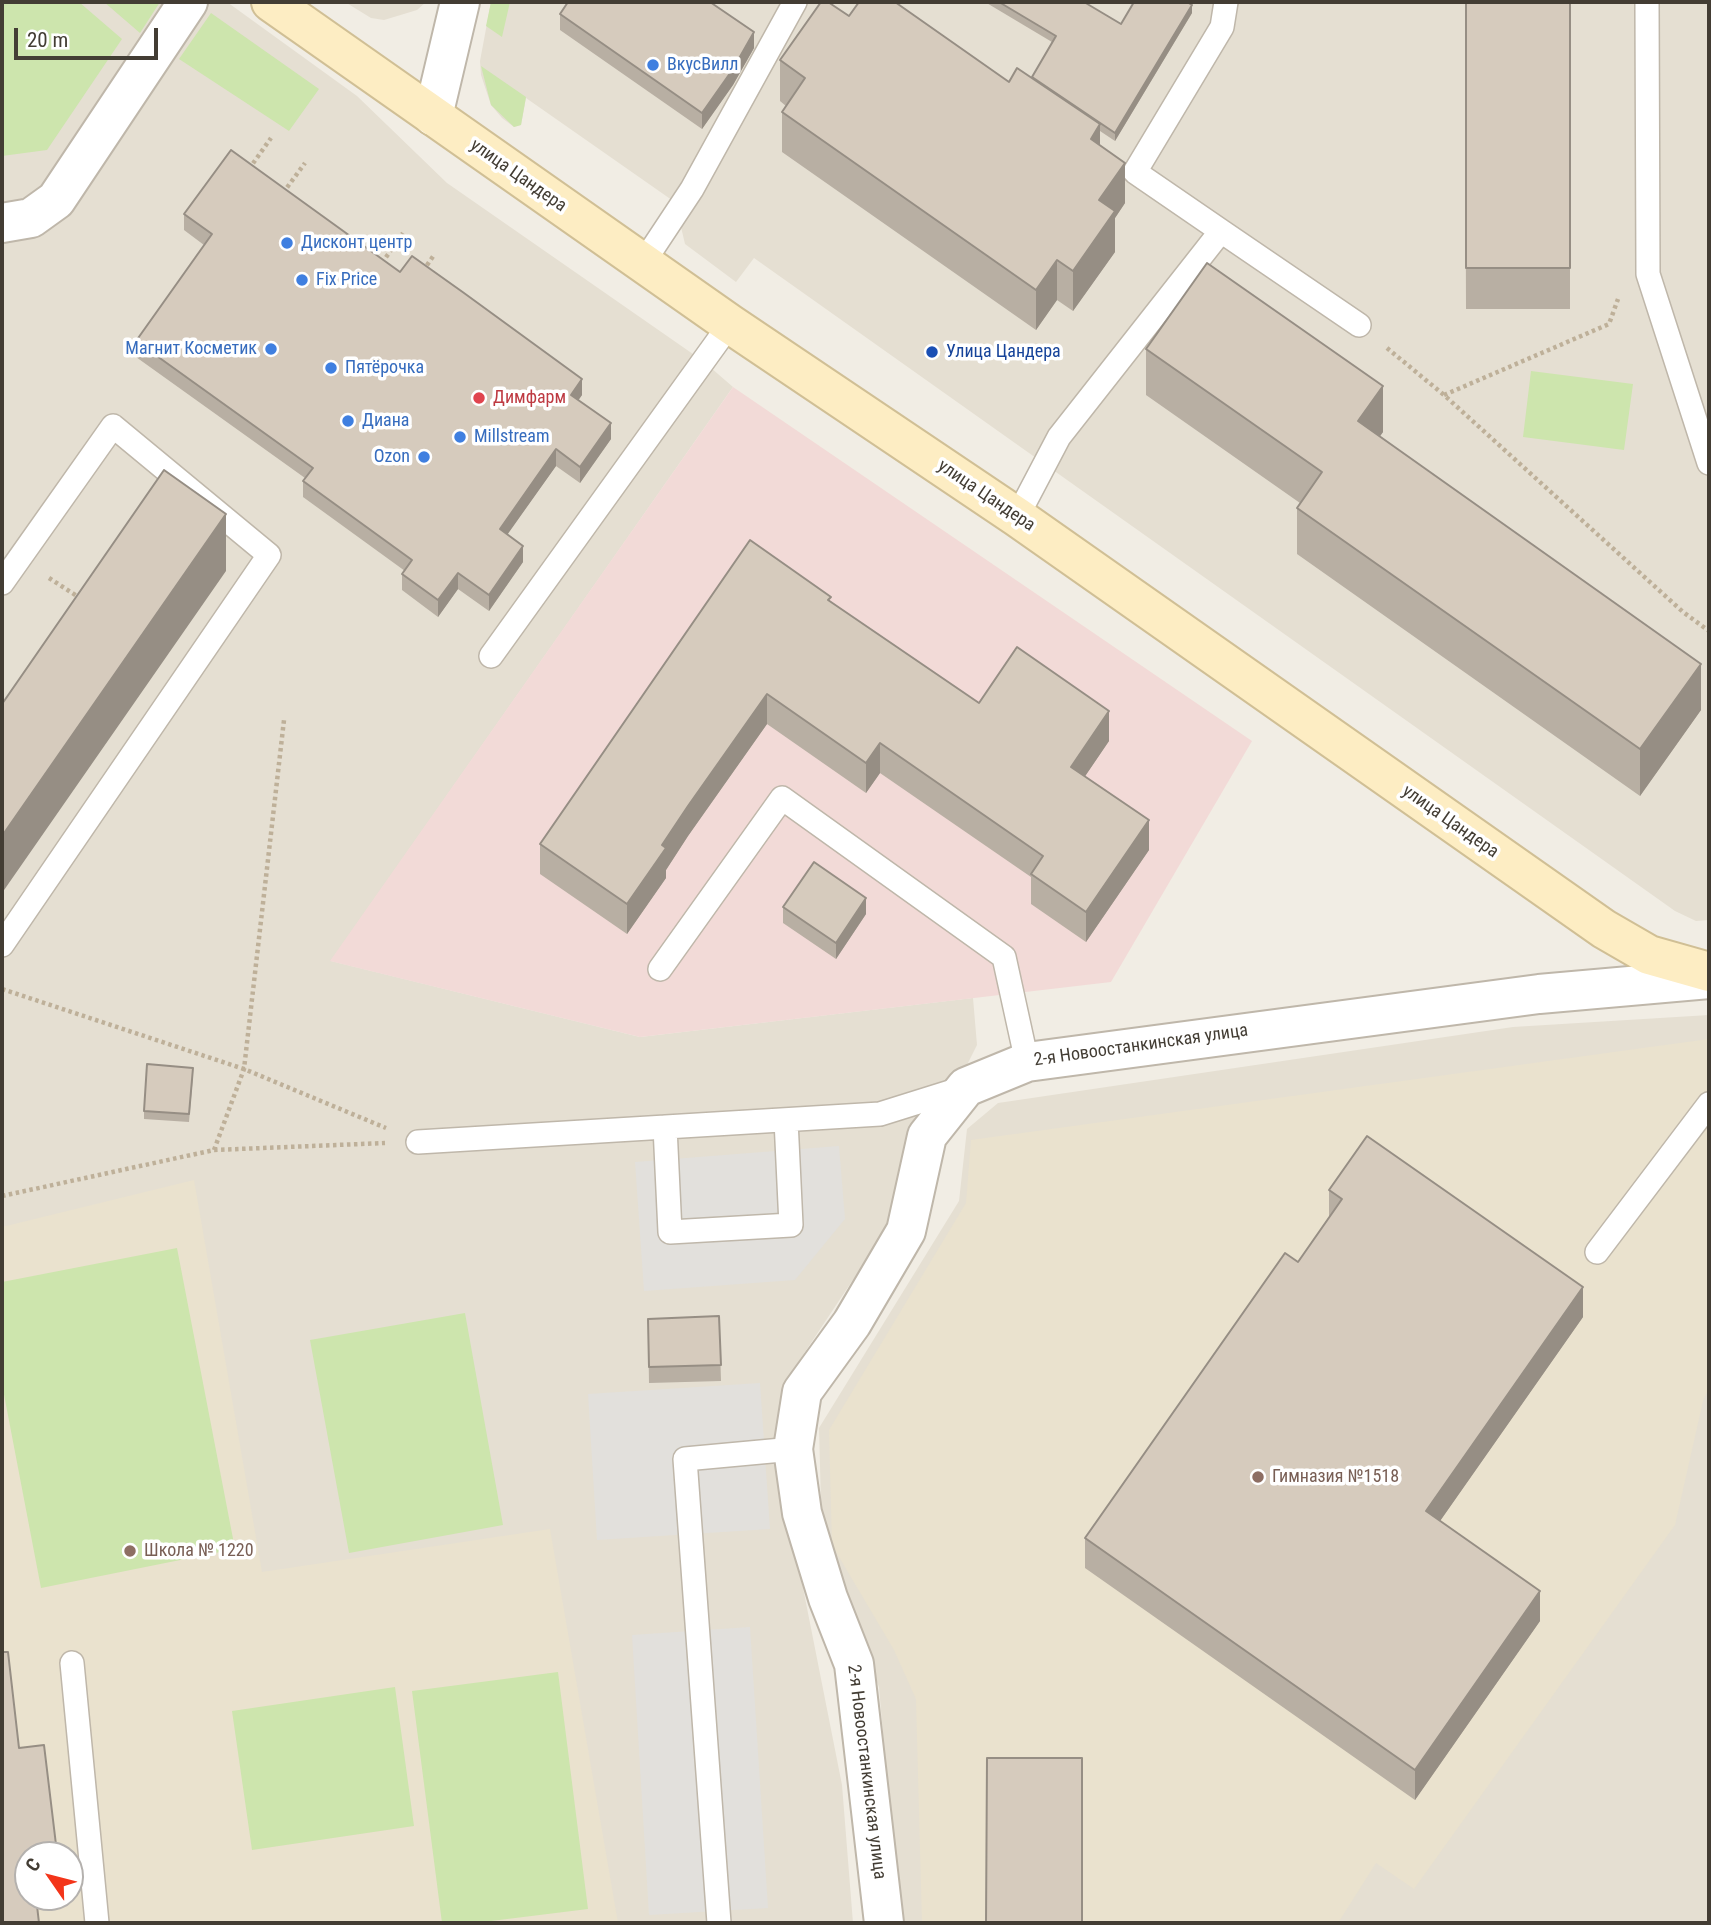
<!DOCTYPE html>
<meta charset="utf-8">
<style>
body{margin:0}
#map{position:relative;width:1711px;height:1925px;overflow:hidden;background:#f1ede4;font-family:"Roboto Condensed",sans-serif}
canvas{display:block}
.frame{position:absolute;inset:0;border:4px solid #433d34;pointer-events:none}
.north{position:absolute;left:14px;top:1841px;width:70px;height:70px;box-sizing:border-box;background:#fff;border:2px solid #b4b1ae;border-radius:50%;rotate:305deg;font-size:19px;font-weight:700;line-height:28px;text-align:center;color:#433d34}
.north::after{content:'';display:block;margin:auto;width:24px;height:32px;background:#f3351a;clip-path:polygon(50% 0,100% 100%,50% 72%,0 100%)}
.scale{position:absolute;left:14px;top:28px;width:144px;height:32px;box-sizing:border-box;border:4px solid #433d34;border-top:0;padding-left:9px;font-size:21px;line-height:24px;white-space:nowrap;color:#433d34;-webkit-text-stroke:5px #fff;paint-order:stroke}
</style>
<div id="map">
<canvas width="1711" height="1925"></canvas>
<div class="frame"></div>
<div class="north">С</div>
<div class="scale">20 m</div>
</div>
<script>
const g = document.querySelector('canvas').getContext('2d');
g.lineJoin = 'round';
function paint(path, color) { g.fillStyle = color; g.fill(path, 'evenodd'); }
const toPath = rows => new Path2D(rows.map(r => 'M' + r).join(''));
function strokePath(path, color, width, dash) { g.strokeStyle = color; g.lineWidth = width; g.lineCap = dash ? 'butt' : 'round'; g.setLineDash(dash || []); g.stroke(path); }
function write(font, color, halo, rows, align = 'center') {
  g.font = font + ' "Roboto Condensed",sans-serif'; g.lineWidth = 7; g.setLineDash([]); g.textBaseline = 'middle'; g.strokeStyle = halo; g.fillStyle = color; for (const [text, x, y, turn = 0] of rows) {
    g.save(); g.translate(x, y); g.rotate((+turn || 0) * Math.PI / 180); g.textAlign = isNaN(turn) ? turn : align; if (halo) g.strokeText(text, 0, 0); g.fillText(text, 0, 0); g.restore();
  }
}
const residential = toPath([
 [2,2,227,2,357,96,447,183,703,361,733,387,331,961,640,1037,973,998,977,1045,880,1239,785,1382,791,1527,842,1785,853,1923,2,1923],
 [28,1855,70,1855,70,1897,28,1897],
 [345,2,426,2,417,10,384,20,371,18],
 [491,2,1709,2,1709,920,1696,921,1675,911,754,258,736,282,685,244,681,227,689,212,526,98,521,125,514,127,502,118,491,105,481,75,480,61],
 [1709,1015,1709,1923,899,1923,879,1687,822,1542,819,1428,959,1201,967,1129,998,1103,1513,1027]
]);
const education = toPath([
 [1709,1039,1709,1388,1703,1401,1675,1525,1414,1889,1376,1863,1338,1923,922,1923,916,1699,894,1650,832,1545,829,1430,966,1203,971,1140],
 [194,1180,262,1572,550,1529,618,1923,2,1923,2,1227],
 [28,1855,70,1855,70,1897,28,1897]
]);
const medical = toPath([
 [733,387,1252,741,1111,982,640,1037,330,961]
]);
const green = toPath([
 [2,2,79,2,122,39,47,150,2,156],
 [104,2,160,2,140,33],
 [491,2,510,2,502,37,486,26],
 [211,13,319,89,289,131,179,59],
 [481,66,526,97,521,125,514,127,491,105],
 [1531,371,1633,384,1624,450,1523,437],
 [177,1248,235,1549,41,1588,2,1384,2,1282],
 [465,1313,503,1525,349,1553,310,1340],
 [558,1672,588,1909,475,1923,442,1923,412,1691],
 [395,1687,414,1826,252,1850,232,1711]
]);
const parking = toPath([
 [839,1146,845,1219,795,1280,644,1291,635,1162],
 [760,1383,770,1529,597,1540,588,1394],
 [750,1627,768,1908,649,1915,632,1635]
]);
const path = toPath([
 [249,169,271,138],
 [283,193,305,163],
 [382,263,403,233],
 [423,271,434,255],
 [1387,348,1444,395,1683,612,1709,631],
 [1444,395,1609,324,1618,299],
 [49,578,80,598],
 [2,989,244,1069,386,1128],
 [214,1150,244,1069,284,720],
 [2,1196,214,1150,385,1143]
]);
const lane = toPath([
 [1647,2,1648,274,1709,463],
 [1221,231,1359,325],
 [643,263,692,189,795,2],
 [1017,517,1059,437,1221,231,1135,172,1222,27,1226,2],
 [2,583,113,426,269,555,2,945],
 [491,656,730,324],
 [660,969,782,798,1004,957,1027,1062],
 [665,1127,670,1232,791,1225,786,1120],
 [418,1142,880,1114,963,1088],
 [1597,1252,1709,1104],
 [72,1663,97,1923],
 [719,1923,685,1459,793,1449]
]);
const street = toPath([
 [433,116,460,2],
 [2,223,31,218,56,200,188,2],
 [884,1923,854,1664,828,1598,802,1513,793,1449,802,1392,852,1323,906,1231,927,1136,966,1087,1027,1062,1539,994,1709,979]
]);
const secondary = toPath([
 [271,2,730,324,1017,517,1604,929,1649,955,1709,972]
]);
const wall = toPath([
 [985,2,1084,2,1121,24,1192,13,1115,141,1100,131,1100,145,1125,203,1115,218,1115,252,1073,311,1057,300,1036,330,782,152,782,112,786,106,780,101,780,60,849,16,1009,82,1032,78,1052,42],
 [1465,2,1570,2,1570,309,1466,309],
 [560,14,754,48,733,85,702,129,560,30],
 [184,214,400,272,582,395,578,400,611,439,580,483,556,466,507,534,523,562,489,611,458,589,438,617,402,590,402,574,405,571,303,497,303,481,305,478,136,357,136,341,204,245,184,230],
 [1146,349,1383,432,1380,436,1701,710,1640,796,1297,554,1297,508,1300,503,1146,395],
 [831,602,979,703,1109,741,1085,776,1149,850,1086,942,1031,904,1031,877,880,773,866,793,767,724,688,836,666,870,666,878,627,934,540,874,540,844],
 [783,907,866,914,836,959,783,923],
 [193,1076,189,1122,144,1119,144,1111],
 [1329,1190,1583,1317,1440,1521,1540,1621,1415,1800,1085,1568,1085,1538,1298,1262,1329,1217],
 [719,1316,721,1381,649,1383,648,1319]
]);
const shadedWall = toPath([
 [1192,5,1192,13,1115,141,1115,133],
 [754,32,754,48,733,85,702,129,702,113],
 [1100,124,1100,165,1091,139],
 [1125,163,1125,203,1115,218,1115,252,1073,311,1073,271,1099,200],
 [1057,260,1057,300,1036,330,1036,290],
 [582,379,582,395,571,411,571,395],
 [1383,386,1383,432,1358,467,1358,421],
 [611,423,611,439,580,483,580,467],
 [556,449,556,466,500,545,500,529],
 [226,514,226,571,2,893,2,836],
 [523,546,523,562,489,611,489,595],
 [458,573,458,589,438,617,438,600],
 [1701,664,1701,710,1640,796,1640,749],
 [767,694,767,724,688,836,666,870,666,878,627,934,627,904,662,845,688,806],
 [1109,711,1109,741,1071,797,1071,767],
 [880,743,880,773,866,793,866,763],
 [1149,820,1149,850,1086,942,1086,912],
 [866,898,866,914,836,959,836,943],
 [1583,1287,1583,1317,1426,1541,1426,1511],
 [1540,1591,1540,1621,1415,1800,1415,1770]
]);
const building = toPath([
 [568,2,710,2,754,32,733,69,702,113,560,14,568,2],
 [821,2,828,2,849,16,859,2,895,2,1009,82,1017,68,1100,124,1091,139,1125,163,1099,200,1115,211,1073,271,1057,260,1036,290,782,112,805,78,780,60,821,2],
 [999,2,1084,2,1121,24,1134,2,1187,2,1192,5,1115,133,1032,77,1056,36,999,2],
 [1466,2,1570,2,1570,268,1466,268,1466,2],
 [231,150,400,272,412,256,464,293,582,379,571,395,611,423,580,467,556,449,500,529,523,546,489,595,458,573,438,600,402,574,412,560,303,481,313,468,136,341,212,234,184,214,231,150],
 [1207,263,1383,386,1358,421,1701,664,1640,749,1297,508,1322,472,1146,349,1207,263],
 [164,470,226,514,2,836,2,704,164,470],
 [750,540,831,597,828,600,979,703,1017,647,1109,711,1071,767,1149,820,1086,912,1031,874,1043,856,880,743,866,763,767,694,688,806,662,845,666,848,627,904,540,844,750,540],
 [814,862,866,898,836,943,783,907,814,862],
 [147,1064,193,1068,189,1114,144,1111,147,1064],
 [1367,1136,1583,1287,1426,1511,1540,1591,1415,1770,1085,1538,1285,1253,1298,1262,1342,1199,1329,1190,1367,1136],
 [719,1316,721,1365,649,1367,648,1319,719,1316],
 [2,1652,8,1652,19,1748,44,1745,57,1853,28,1855,28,1897,36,1897,39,1923,2,1923,2,1652],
 [987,1758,1082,1758,1082,1923,986,1923,987,1758]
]);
const markers = [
 [653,65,7,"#3f7fe0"],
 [287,243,7,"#3f7fe0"],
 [302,280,7,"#3f7fe0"],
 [271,349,7,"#3f7fe0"],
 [932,352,7,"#1a4fb4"],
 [331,368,7,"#3f7fe0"],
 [479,398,7,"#e0444e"],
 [348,421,7,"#3f7fe0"],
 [460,437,7,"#3f7fe0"],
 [424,457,7,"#3f7fe0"],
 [1258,1477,7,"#8d6e63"],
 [130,1551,7,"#8d6e63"]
];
const shopNames = [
 ["ВкусВилл",667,65],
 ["Дисконт центр",301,243],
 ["Fix Price",316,280],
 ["Магнит Косметик",257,349,"right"],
 ["Пятёрочка",345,368],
 ["Диана",362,421],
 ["Millstream",474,437],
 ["Ozon",410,457,"right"]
];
const streetNames = [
 ["улица Цандера",518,176,35],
 ["улица Цандера",986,496,34],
 ["улица Цандера",1450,822,35],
 ["2-я Новоостанкинская улица",1141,1046,-8],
 ["2-я Новоостанкинская улица",866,1772,83]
];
const transitNames = [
 ["Улица Цандера",946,352]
];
const healthNames = [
 ["Димфарм",493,398]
];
const educationNames = [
 ["Гимназия №1518",1272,1477],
 ["Школа № 1220",144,1551]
];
paint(residential, '#e5dfd2');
paint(education, '#eae2ce');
paint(medical, '#f2dad7');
paint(green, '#cde5ad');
paint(parking, '#e2e0dc');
strokePath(lane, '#bfb7aa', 26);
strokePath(street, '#bfb7aa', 42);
strokePath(secondary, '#d0bf95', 42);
strokePath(path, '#beb099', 4.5, [3.5, 3.5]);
strokePath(lane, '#fff', 23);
strokePath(street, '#fff', 38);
strokePath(secondary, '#fdedc3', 38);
paint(wall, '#b8afa3');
paint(shadedWall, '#968e84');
paint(building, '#d6cbbd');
strokePath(building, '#968e84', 2);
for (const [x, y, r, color] of markers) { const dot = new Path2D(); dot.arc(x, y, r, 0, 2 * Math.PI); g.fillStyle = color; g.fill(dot); strokePath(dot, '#fff', 2.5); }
write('18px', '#366cbe', '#fff', shopNames, 'left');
write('18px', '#433d34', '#fff', streetNames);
write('18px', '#164399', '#fff', transitNames, 'left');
write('18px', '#be3a42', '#fff', healthNames, 'left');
write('18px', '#785e54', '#fff', educationNames, 'left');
</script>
